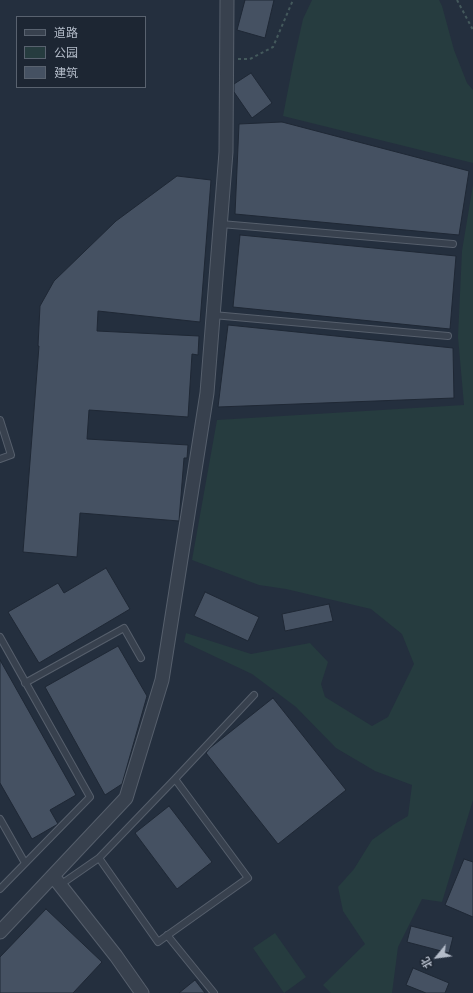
<!DOCTYPE html>
<meta charset="utf-8">
<style>
body{margin:0}
#map{position:relative;width:473px;height:993px;overflow:hidden;background:#242f3e;font-family:"Archivo Narrow","Noto Sans SC",sans-serif}
canvas{display:block}
.legend{position:absolute;left:16px;top:16px;width:130px;height:72px;box-sizing:border-box;background:#1d2633;border:1px solid #59626f;margin:0;padding:5px 7px;list-style:none;font-size:12px;color:#b4bcc9}
.legend li{display:flex;align-items:center;gap:8px;height:20px}
.legend b{width:20px;border:1px solid #59626f}
.north{position:absolute;left:417px;top:937px;width:40px;height:40px;-webkit-text-stroke:3px #1d2633;paint-order:stroke;rotate:241deg;font-size:11px;font-weight:700;line-height:16px;text-align:center;color:#b4bcc9}
.north::after{content:'';display:block;margin:auto;width:14px;height:18px;background:#b4bcc9;clip-path:polygon(50% 0,100% 100%,50% 72%,0 100%)}
</style>
<div id="map">
<canvas width="473" height="993"></canvas>
<ul class="legend">
<li><b style="height:5px;background:#38414e"></b>道路</li>
<li><b style="height:11px;background:#263c3f"></b>公园</li>
<li><b style="height:11px;background:#455162"></b>建筑</li>
</ul>
<div class="north">北</div>
</div>
<script>
const g = document.querySelector('canvas').getContext('2d');
g.lineJoin = 'round';
function paint(path, color) { g.fillStyle = color; g.fill(path, 'evenodd'); }
const toPath = rows => new Path2D(rows.map(r => 'M' + r).join(''));
function strokePath(path, color, width, dash) { g.strokeStyle = color; g.lineWidth = width; g.lineCap = dash ? 'butt' : 'round'; g.setLineDash(dash || []); g.stroke(path); }
const green = toPath([
 [312,0,439,0,442,6,454,50,467,83,473,90,473,163,283,116,293,64,303,19],
 [473,185,473,800,442,902,422,899,398,947,392,993,331,993,323,985,365,944,343,911,338,887,354,869,372,840,393,825,408,816,412,785,375,771,336,748,296,707,252,674,184,642,186,633,251,654,310,643,328,662,321,684,325,697,372,726,388,717,414,664,402,634,371,609,286,589,259,585,192,560,217,420,464,405,458,337,462,251],
 [275,933,306,977,284,993,253,948]
]);
const building = toPath([
 [245,0,274,0,265,38,237,30,245,0],
 [251,73,272,103,252,118,234,92,234,84,251,73],
 [282,122,469,171,459,235,235,214,239,124,282,122],
 [177,176,211,180,200,322,98,311,97,331,199,336,198,355,192,354,188,417,89,410,87,439,188,445,187,458,184,458,179,521,80,513,77,557,23,552,39,346,38,346,40,306,54,281,116,221,177,176],
 [240,235,456,256,450,329,233,307,240,235],
 [228,325,453,348,454,398,218,407,228,325],
 [106,568,130,609,39,663,8,612,58,583,64,593,106,568],
 [205,592,259,617,248,641,194,616,205,592],
 [329,604,333,621,285,631,282,614,329,604],
 [118,646,147,696,122,784,105,795,45,687,118,646],
 [0,660,76,795,50,810,58,824,32,839,0,783,0,660],
 [273,698,346,790,278,844,206,753,210,748,273,698],
 [169,806,212,862,177,889,135,833,169,806],
 [464,859,473,862,473,917,445,905,464,859],
 [46,909,102,962,73,993,0,993,0,957,46,909],
 [411,926,453,937,449,953,407,942,411,926],
 [413,968,449,983,445,993,426,993,406,985,413,968],
 [195,980,205,993,179,993,195,980]
]);
const path = toPath([
 [457,0,473,30],
 [238,59,250,59,273,47,293,0]
]);
const service = toPath([
 [221,224,453,244],
 [213,315,448,336],
 [0,420,11,455,0,459],
 [0,637,90,797,0,889],
 [25,683,124,628,141,658],
 [175,779,254,695],
 [0,819,25,863],
 [60,885,99,858,158,942,248,878,175,779,99,858],
 [167,935,214,993]
]);
const minor = toPath([
 [53,876,116,956,142,993],
 [0,932,126,798,162,680,207,393,226,152,227,0]
]);
paint(green, '#263c3f');
paint(building, '#455162');
strokePath(building, '#1f2835', 1);
strokePath(service, '#565f6c', 8);
strokePath(minor, '#565f6c', 15);
strokePath(path, '#44595c', 2, [3, 3]);
strokePath(service, '#38414e', 6);
strokePath(minor, '#38414e', 13);
</script>
